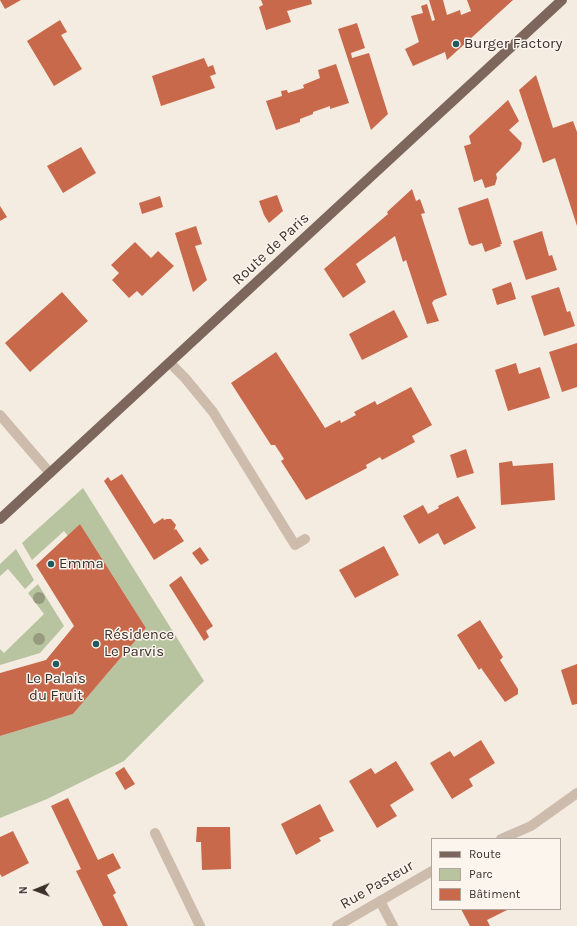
<!DOCTYPE html>
<meta charset="utf-8">
<style>
body{margin:0}
#map{position:relative;width:577px;height:926px;overflow:hidden;background:#f4ebe1;font-family:Karla,sans-serif}
canvas{display:block}
.legend{position:absolute;left:431px;top:838px;width:130px;height:72px;box-sizing:border-box;background:#fbf5ee;border:1px solid #aea6a0;margin:0;padding:5px 7px;list-style:none;font-size:12px;color:#3b302b}
.legend li{display:flex;align-items:center;gap:8px;height:20px}
.legend b{width:20px;border:1px solid #aea6a0}
.north{position:absolute;left:16px;top:870px;width:40px;height:40px;-webkit-text-stroke:3px #fbf5ee;paint-order:stroke;rotate:269deg;font-size:11px;font-weight:700;line-height:16px;text-align:center;color:#3b302b}
.north::after{content:'';display:block;margin:auto;width:14px;height:18px;background:#3b302b;clip-path:polygon(50% 0,100% 100%,50% 72%,0 100%)}
</style>
<div id="map">
<canvas width="577" height="926"></canvas>
<ul class="legend">
<li><b style="height:5px;background:#7d675c"></b>Route</li>
<li><b style="height:11px;background:#b8c4a0"></b>Parc</li>
<li><b style="height:11px;background:#c8694b"></b>Bâtiment</li>
</ul>
<div class="north">N</div>
</div>
<script>
const g = document.querySelector('canvas').getContext('2d');
g.lineJoin = 'round';
function paint(path, color) { g.fillStyle = color; g.fill(path, 'evenodd'); }
const toPath = rows => new Path2D(rows.map(r => 'M' + r).join(''));
function strokePath(path, color, width, dash) { g.strokeStyle = color; g.lineWidth = width; g.lineCap = dash ? 'butt' : 'round'; g.setLineDash(dash || []); g.stroke(path); }
function write(font, color, halo, rows, align = 'center') {
  g.font = font + ' Karla,sans-serif'; g.lineWidth = 3; g.setLineDash([]); g.textBaseline = 'middle'; g.strokeStyle = halo; g.fillStyle = color; for (const [text, x, y, turn = 0] of rows) {
    g.save(); g.translate(x, y); g.rotate((+turn || 0) * Math.PI / 180); g.textAlign = isNaN(turn) ? turn : align; if (halo) g.strokeText(text, 0, 0); g.fillText(text, 0, 0); g.restore();
  }
}
const green = toPath([
 [83,488,204,681,124,761,47,799,0,818,0,736,73,714,146,628,80,524,68,536,64,531,32,560,22,543],
 [16,549,34,580,25,589,8,569,0,576,0,564],
 [38,584,64,626,40,653,0,665,0,649,4,653,44,614,28,593]
]);
const building = toPath([
 [0,0,21,0,5,9],
 [261,0,311,0,312,4,287,11,291,22,266,30,259,7,263,5],
 [429,0,443,0,447,15,460,10,461,15,471,11,467,0,513,0,447,60,445,52,413,66,405,49,419,42,411,16,423,13,421,6,427,4,432,21,435,20],
 [60,20,67,32,61,35,82,69,54,86,27,41],
 [357,23,365,48,351,53,352,58,369,53,388,114,371,130,338,29],
 [204,58,208,67,213,65,216,74,210,76,215,88,161,106,152,76],
 [336,64,349,103,330,109,330,106,313,112,313,114,300,119,300,122,276,130,266,101,282,96,281,91,287,90,288,93,304,88,303,85,320,78,318,70],
 [536,75,553,128,573,121,577,132,577,226,555,158,543,163,519,90],
 [508,100,519,121,509,130,522,143,520,150,496,174,497,178,495,185,485,188,482,179,474,182,464,146,471,144,469,136],
 [81,147,96,173,63,193,47,166],
 [412,189,416,201,420,199,425,213,421,214,447,295,434,300,432,303,439,321,427,324,406,260,403,262,395,236,356,264,366,282,343,298,324,269,388,214,387,212],
 [277,195,283,211,269,223,264,215,259,201],
 [160,196,163,207,142,214,139,203],
 [488,198,502,244,500,244,501,246,485,252,482,243,472,246,469,244,458,208],
 [0,206,7,217,0,221],
 [196,226,202,244,195,246,207,280,193,292,175,233],
 [542,231,549,256,552,255,557,270,526,280,513,241],
 [135,242,151,258,158,251,174,266,142,296,137,291,129,298,112,280,119,273,111,265],
 [511,282,516,299,497,305,492,289],
 [559,287,567,312,570,311,575,326,544,336,531,296],
 [62,292,88,321,30,372,5,343],
 [394,310,408,337,362,360,349,334],
 [577,343,577,387,562,392,549,352],
 [276,352,325,428,340,420,341,423,356,415,354,412,375,401,377,405,411,387,432,425,412,436,415,442,382,460,380,457,366,465,367,468,306,500,281,461,284,459,275,445,271,445,231,383],
 [516,363,519,374,540,367,550,398,508,411,495,370],
 [466,449,474,473,457,478,450,455],
 [512,461,513,466,553,463,555,500,501,505,499,463],
 [122,474,154,524,163,518,164,520,167,519,171,519,176,525,174,530,176,529,184,541,154,560,104,481,108,477,111,481],
 [458,496,476,528,444,545,438,533,419,544,403,516,423,505,428,514,439,508,438,506],
 [80,524,146,628,73,714,0,736,0,673,46,660,74,626,36,565],
 [384,546,399,575,355,598,339,570],
 [200,547,209,560,201,565,192,553],
 [181,576,213,626,206,631,209,637,204,641,169,585],
 [480,620,503,657,500,660,518,689,518,694,505,702,481,668,479,670,457,635],
 [577,664,577,704,572,705,561,670],
 [481,740,495,763,469,779,473,786,452,799,430,763,450,751,454,757],
 [396,761,414,790,390,805,397,816,377,828,349,781,371,768,375,774],
 [124,767,135,784,125,790,115,773],
 [68,798,98,860,113,853,121,868,107,875,116,893,113,895,128,926,103,926,76,871,81,869,51,806],
 [320,804,334,831,319,838,321,841,296,855,281,824],
 [197,827,230,827,231,869,202,870,201,842,196,842],
 [13,831,29,863,2,877,0,874,0,837],
 [461,909,509,909,487,920,490,926,470,926]
]);
const minor = toPath([
 [170,363,185,378,213,412,295,545,305,539],
 [0,415,50,473],
 [155,833,200,926],
 [501,839,531,826,577,793],
 [380,901,393,926],
 [337,926,432,871]
]);
const major = toPath([
 [0,519,562,0]
]);
const trees = [
 [39,598],
 [39,639]
];
const markers = [
 [456,44,4,"#1f5a5e"],
 [51,564,4,"#1f5a5e"],
 [96,644,4,"#1f5a5e"],
 [56,664,4,"#1f5a5e"]
];
const poiNames = [
 ["Burger Factory",464,44],
 ["Emma",59,564],
 ["Résidence",104,635],
 ["Le Parvis",104,652],
 ["Le Palais",56,679,"center"],
 ["du Fruit",56,696,"center"]
];
const streetNames = [
 ["Route de Paris",271,249,-43],
 ["Rue Pasteur",377,885,-30]
];
paint(green, '#b8c4a0');
paint(building, '#c8694b');
strokePath(minor, '#cdbbac', 10);
strokePath(major, '#7d675c', 10);
g.fillStyle = '#969b7f';
for (const [x, y] of trees) { g.beginPath(); g.arc(x, y, 6, 0, 2 * Math.PI); g.fill(); }
for (const [x, y, r, color] of markers) { const dot = new Path2D(); dot.arc(x, y, r, 0, 2 * Math.PI); g.fillStyle = color; g.fill(dot); strokePath(dot, '#fbf5ee', 1.5); }
write('15px', '#3b302b', '#fbf5ee', poiNames, 'left');
write('15px', '#3b302b', '#fbf5ee', streetNames);
</script>
